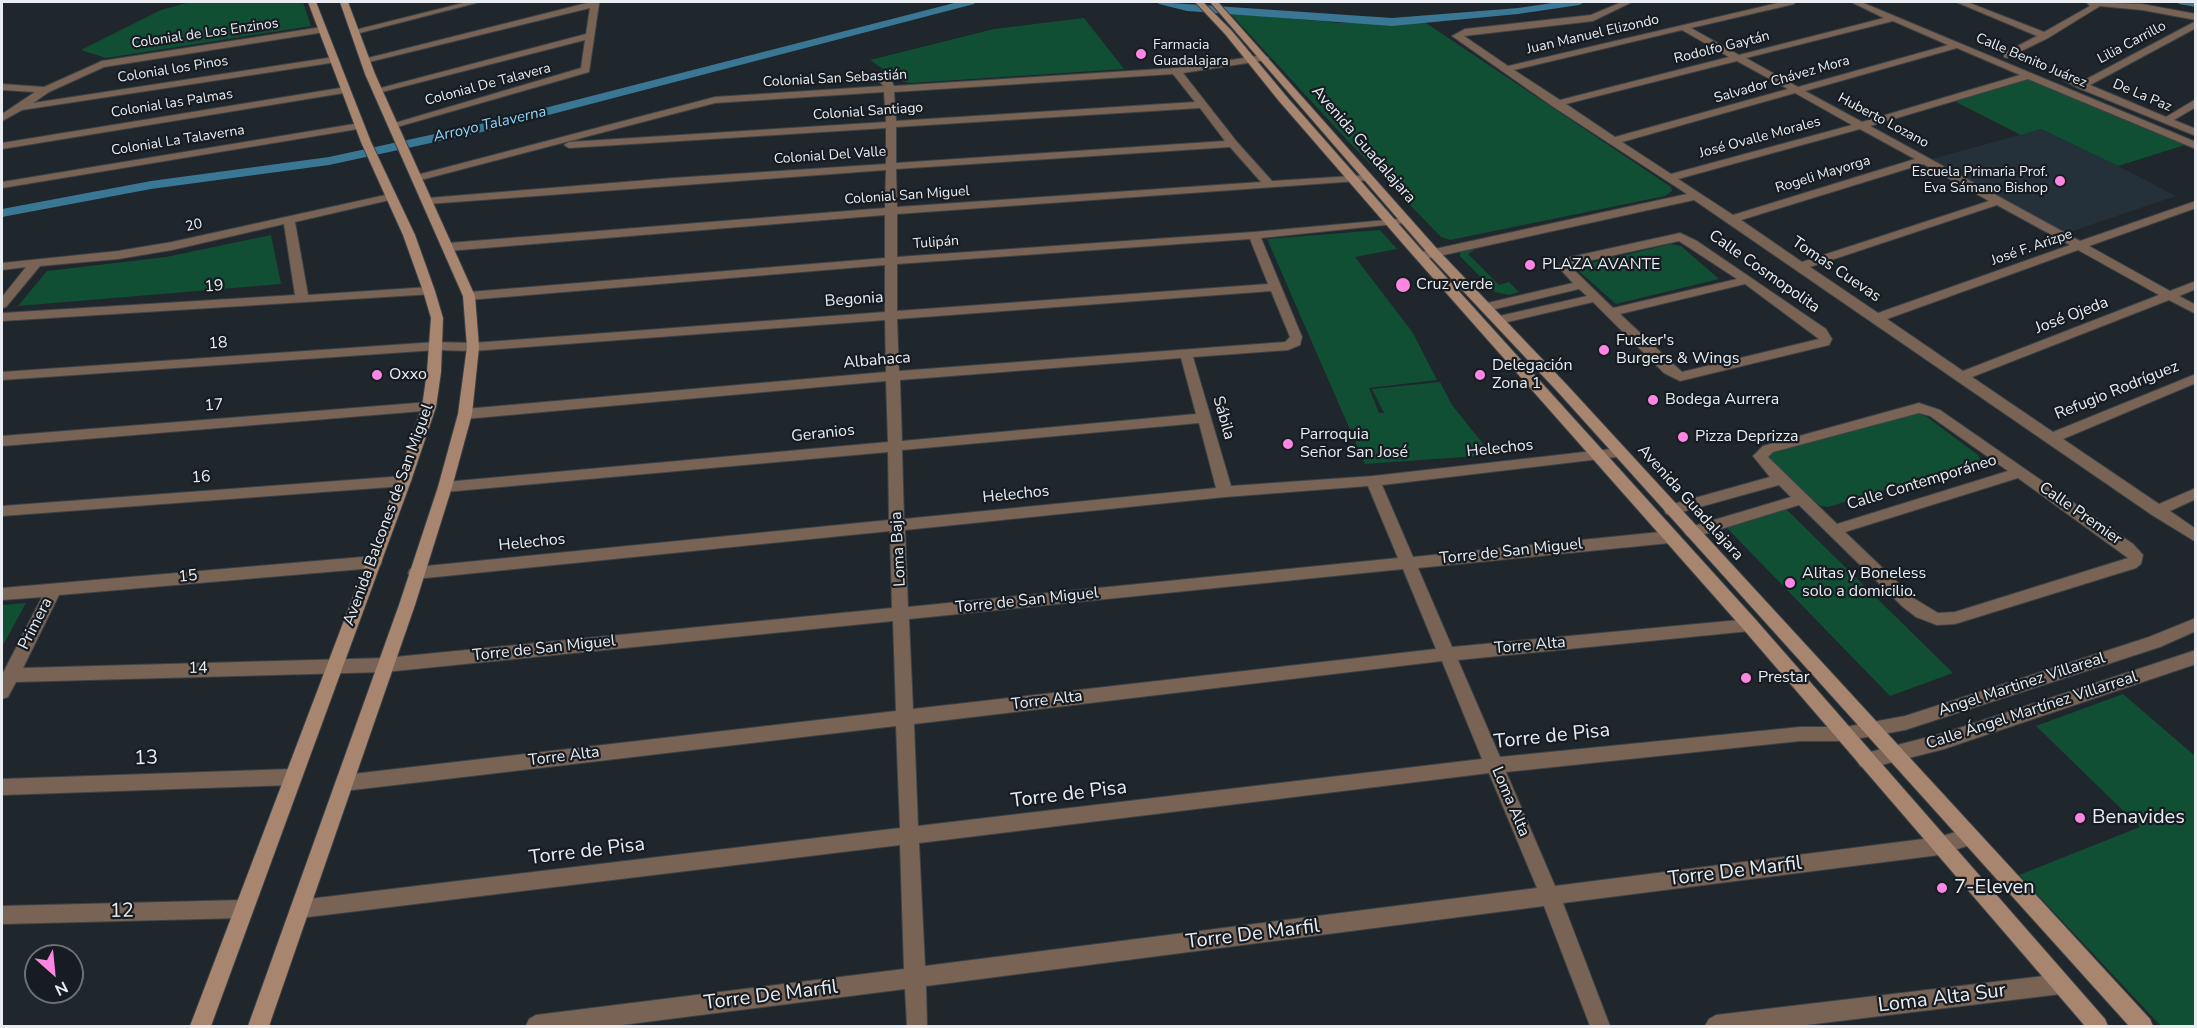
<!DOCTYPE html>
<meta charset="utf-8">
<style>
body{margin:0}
#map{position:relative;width:2197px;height:1028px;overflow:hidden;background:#1f262c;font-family:"Nunito Sans",sans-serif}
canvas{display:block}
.frame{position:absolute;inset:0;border:3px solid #e9edf1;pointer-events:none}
.north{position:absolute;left:24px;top:944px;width:60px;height:60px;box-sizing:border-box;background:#161c22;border:2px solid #6a7075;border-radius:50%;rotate:153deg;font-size:16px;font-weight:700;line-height:24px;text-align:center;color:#e9edf1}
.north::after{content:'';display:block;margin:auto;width:21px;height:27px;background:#fd86e2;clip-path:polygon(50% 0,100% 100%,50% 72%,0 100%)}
</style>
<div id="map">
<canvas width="2197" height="1028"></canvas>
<div class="frame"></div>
<div class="north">N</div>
</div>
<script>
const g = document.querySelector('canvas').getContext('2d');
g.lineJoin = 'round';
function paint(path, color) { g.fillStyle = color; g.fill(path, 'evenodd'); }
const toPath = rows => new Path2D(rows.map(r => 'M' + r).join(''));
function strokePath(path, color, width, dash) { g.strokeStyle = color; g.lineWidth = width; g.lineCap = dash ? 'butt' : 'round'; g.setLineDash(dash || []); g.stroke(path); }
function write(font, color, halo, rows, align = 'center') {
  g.font = font + ' "Nunito Sans",sans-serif'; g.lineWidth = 4.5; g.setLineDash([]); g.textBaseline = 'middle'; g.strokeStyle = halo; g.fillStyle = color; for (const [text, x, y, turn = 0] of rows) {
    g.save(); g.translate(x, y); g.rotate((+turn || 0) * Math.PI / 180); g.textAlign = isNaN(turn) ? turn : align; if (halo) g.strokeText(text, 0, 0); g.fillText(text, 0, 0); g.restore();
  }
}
const built = toPath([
 [2041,129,2118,166,2176,196,2067,233,1932,159]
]);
const green = toPath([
 [190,2,303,2,311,26,106,58,81,50,161,10],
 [1230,13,1340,23,1426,23,1671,187,1672,191,1665,196,1450,240,1441,237,1346,139],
 [1084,18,1124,69,911,83,900,81,870,60,994,29],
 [2022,80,2032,80,2185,145,2118,166,2041,129,2021,135,1954,101],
 [1380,230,1397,249,1355,257,1413,333,1437,380,1369,388,1379,413,1384,413,1372,389,1440,382,1452,405,1492,455,1365,464,1267,239],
 [271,235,281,284,18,306,47,271,166,257],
 [1671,244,1681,246,1719,279,1616,304,1574,267],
 [1470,247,1474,250,1468,254,1499,285,1509,282,1519,292,1509,295,1495,292,1460,256,1460,251],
 [1914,412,1927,417,1978,455,1981,461,1828,507,1821,506,1807,496,1765,455,1767,453],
 [1784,507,1953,673,1890,696,1724,525],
 [26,603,2,647,2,605],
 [2123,694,2195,756,2195,1026,2161,1026,2019,875,2140,827,2036,726]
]);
const canal = toPath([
 [958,2,976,2,974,4,491,130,329,165,151,189,2,217,2,209,151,181,329,157,490,122,958,2],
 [1157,2,1392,18,1518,8,1559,2,1585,2,1579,5,1518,14,1392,26,1187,11,1159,4,1157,2],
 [2177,2,2196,2,2196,7,2179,4,2177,2]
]);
const street = toPath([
 [467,2,480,2,356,34,351,31,467,2],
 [591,2,599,2,599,4,589,72,397,127,388,125,581,68,585,40,378,93,373,90,586,34,590,8,365,63,360,60,591,2],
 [1622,2,1632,2,1593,21,1464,36,1508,66,1782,2,1795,2,1794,4,1691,28,1739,55,1884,18,1851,2,1861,2,2196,142,2196,149,2028,79,1870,126,2080,241,2196,201,2196,208,2089,246,2170,291,2196,281,2196,289,2179,296,2196,305,2196,314,2169,300,1972,377,2053,432,2196,374,2196,383,2063,439,2159,504,2196,488,2196,499,2170,511,2196,529,2196,542,2152,515,1694,200,1421,260,1417,259,1415,256,1421,252,1687,194,1552,106,1452,36,1465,29,1591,15,1622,2],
 [1893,21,1948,45,1798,87,1746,58,1893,21],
 [1682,30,1729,57,1560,100,1514,70,1682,30],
 [1957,48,2020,75,1862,122,1805,91,1957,48],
 [1737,61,1788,89,1615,137,1566,104,1737,61],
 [1795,93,1852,125,1671,174,1622,142,1795,93],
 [1860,129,1915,159,1733,215,1678,179,1860,129],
 [1923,164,1989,201,1802,262,1741,220,1923,164],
 [1997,205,2070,245,1878,313,1810,267,1997,205],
 [2078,250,2159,295,1963,371,1887,319,2078,250],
 [1956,2,1967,2,2044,32,2090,6,2086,2,2142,4,2196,14,2196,20,2142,10,2100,6,2048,38,2007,58,2004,57,2004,53,2037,36,1956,2],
 [2196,21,2196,28,2090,85,2166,117,2196,99,2196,107,2174,120,2196,129,2196,136,2078,88,2063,80,2068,77,2081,82,2196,21],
 [322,27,327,30,325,32,104,67,49,92,33,103,334,57,339,60,337,62,22,110,2,121,2,114,35,92,2,90,2,84,44,87,102,61,322,27],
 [1264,55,1269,58,1267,60,1183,73,1237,142,1272,181,1368,175,1372,176,1372,180,897,214,897,257,1254,232,1409,218,1411,220,1405,223,1261,238,1302,337,1300,345,1288,350,1193,357,1231,486,1373,476,1620,448,1625,450,1627,453,1625,456,1382,485,1413,557,1670,531,1675,533,1678,537,1675,541,1670,543,1418,568,1452,647,1750,619,1756,620,1758,625,1756,630,1750,631,1458,660,1500,757,1800,727,1845,727,1905,716,2149,637,2196,618,2196,631,2160,647,1905,730,1845,741,1800,741,1506,772,1555,886,1939,837,1969,828,1976,831,1978,837,1976,843,1939,855,1563,903,1610,1026,1590,1026,1544,906,926,986,927,1026,907,1026,905,989,614,1026,526,1026,529,1019,536,1015,904,969,900,845,300,918,293,916,290,909,293,902,300,900,900,828,896,726,344,791,338,789,335,783,338,777,344,775,896,711,893,621,385,672,16,682,8,697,2,699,2,675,42,597,2,600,2,588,374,556,380,558,382,562,380,566,374,568,59,595,23,668,385,658,892,608,890,531,416,579,410,577,408,573,410,569,416,567,889,520,888,452,445,492,438,487,445,482,888,442,886,381,465,419,458,414,465,409,886,372,885,320,473,351,436,350,2,380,2,372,436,342,473,343,885,312,885,265,469,300,463,296,469,292,885,258,885,215,448,251,442,247,448,243,885,208,886,170,428,204,422,201,428,198,673,178,886,164,886,128,569,148,564,145,569,142,886,122,884,92,715,103,417,181,412,178,413,176,715,97,884,86,873,76,878,73,892,82,894,86,1176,68,1264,55],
 [1173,74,1195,102,896,121,894,92,1173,74],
 [1200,108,1225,141,896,163,896,127,1200,108],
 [1230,147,1261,182,897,207,896,169,1230,147],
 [1250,239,1268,284,897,311,897,264,1250,239],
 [1271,291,1290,337,1285,342,899,371,897,319,1271,291],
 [1181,358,1196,414,902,441,900,380,1181,358],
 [1199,423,1216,488,904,519,902,450,1199,423],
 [1368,486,1398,558,908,607,905,530,1225,497,1368,486],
 [1403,569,1436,649,913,709,909,619,1403,569],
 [1442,661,1482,759,918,826,914,724,1442,661],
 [1489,773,1537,888,925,966,919,843,1489,773],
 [346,87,350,88,350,92,2,149,2,143,346,87],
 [360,123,364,124,364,128,2,188,2,182,360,123],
 [390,194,396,197,394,199,295,222,308,295,429,287,435,291,433,294,2,321,2,313,295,295,284,224,172,250,118,259,40,266,6,307,2,308,2,297,26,267,2,270,2,263,118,251,172,242,390,194],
 [1680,233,1697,241,1826,329,1832,339,1829,345,1680,381,1664,373,1593,302,1499,324,1493,320,1495,317,1587,296,1579,289,1487,311,1481,307,1483,304,1573,283,1558,267,1566,258,1680,233],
 [1679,241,1737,279,1613,308,1571,267,1574,264,1679,241],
 [1745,284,1819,339,1682,372,1620,314,1745,284],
 [429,402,436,407,434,410,2,446,2,436,429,402],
 [1919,403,1940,410,2133,544,2143,555,2141,564,2136,568,1955,624,1937,625,1916,617,1903,607,1799,505,1692,538,1687,536,1684,532,1687,528,1791,497,1779,485,1671,515,1666,514,1664,510,1666,506,1770,477,1753,456,1763,446,1919,403],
 [1919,413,1930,416,2008,471,1837,524,1768,457,1773,452,1919,413],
 [2018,478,2128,558,1955,612,1938,613,1915,599,1845,532,2018,478],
 [404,476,411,481,404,486,2,516,2,506,404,476],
 [2196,650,2196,664,1944,749,1866,769,1860,766,1857,761,1860,756,1866,753,1944,733,2196,650],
 [292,769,298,771,301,777,298,783,292,785,2,795,2,779,292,769],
 [243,900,250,902,253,909,250,916,243,918,2,924,2,906,243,900],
 [2061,974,2068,977,2071,984,2068,991,2061,994,1798,1026,1705,1026,1709,1019,1716,1015,2061,974]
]);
const secondary = toPath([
 [308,2,316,2,371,142,415,235,435,291,443,318,441,372,436,407,411,481,211,1026,190,1026,397,481,422,407,427,372,431,318,423,291,403,235,361,142,308,2],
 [340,2,348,2,375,74,475,296,479,347,472,414,452,487,415,605,269,1026,248,1026,399,605,438,487,458,414,467,347,463,296,365,74,340,2],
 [1195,2,1203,2,1231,30,1287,97,1418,246,1756,620,2105,1019,2108,1026,2085,1026,1744,630,1410,252,1279,101,1225,34,1195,2],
 [1210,2,1218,2,1439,251,1567,385,2150,1019,2153,1026,2129,1026,1557,391,1431,257,1210,2]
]);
const markers = [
 [1141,54,6,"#fd86e2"],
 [2060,181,6,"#fd86e2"],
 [1530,265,6,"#fd86e2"],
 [1403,285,8,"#fd86e2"],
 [1604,350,6,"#fd86e2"],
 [377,375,6,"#fd86e2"],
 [1480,375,6,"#fd86e2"],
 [1653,400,6,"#fd86e2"],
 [1683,437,6,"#fd86e2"],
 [1288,444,6,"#fd86e2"],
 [1790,583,6,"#fd86e2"],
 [1746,678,6,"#fd86e2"],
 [2080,818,6,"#fd86e2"],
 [1942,888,6,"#fd86e2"]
];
const farStreetnames = [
 ["Colonial de Los Enzinos",205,34,-8],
 ["Juan Manuel Elizondo",1593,35,-13],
 ["Lilia Carrillo",2132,43,-28],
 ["Rodolfo Gaytán",1722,48,-14],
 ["Calle Benito Juárez",2031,61,23],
 ["Colonial los Pinos",173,70,-9],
 ["Colonial San Sebastián",835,79,-3],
 ["Salvador Chávez Mora",1782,80,-16],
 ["Colonial De Talavera",488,85,-15],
 ["De La Paz",2142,96,23],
 ["Colonial las Palmas",172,104,-9],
 ["Colonial Santiago",868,112,-4],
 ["Huberto Lozano",1883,121,28],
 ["José Ovalle Morales",1760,138,-15],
 ["Colonial La Talaverna",178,141,-9],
 ["Colonial Del Valle",830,156,-4],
 ["Rogeli Mayorga",1823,175,-17],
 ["Colonial San Miguel",907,196,-4],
 ["20",194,226,-12],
 ["Tulipán",936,243,-4],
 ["José F. Arizpe",2032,248,-19]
];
const farPoinames = [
 ["Farmacia",1153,46],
 ["Guadalajara",1153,62],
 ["Escuela Primaria Prof.",2048,173,"right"],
 ["Eva Sámano Bishop",2048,189,"right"]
];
const farWaternames = [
 ["Arroyo Talaverna",490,125,-13]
];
const streetNames = [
 ["Avenida Guadalajara",1363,145,49],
 ["Tomas Cuevas",1836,270,34],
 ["Calle Cosmopolita",1764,272,35],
 ["19",214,287,-4],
 ["Begonia",854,300,-4],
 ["José Ojeda",2072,316,-21],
 ["18",218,344,-4],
 ["Albahaca",877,361,-5],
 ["Refugio Rodríguez",2117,391,-22],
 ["17",214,406,-4],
 ["Sábila",1223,418,74],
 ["Geranios",823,434,-6],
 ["Helechos",1500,449,-6],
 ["16",201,478,-4],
 ["Calle Contemporáneo",1922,483,-17],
 ["Helechos",1016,495,-6],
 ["Avenida Guadalajara",1690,503,48],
 ["Calle Premier",2080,514,35],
 ["Avenida Balcones de San Miguel",389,515,-70],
 ["Helechos",532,543,-6],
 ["Loma Baja",899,549,-93],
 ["Torre de San Miguel",1511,552,-6],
 ["15",188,577,-5],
 ["Torre de San Miguel",1027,601,-6],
 ["Primera",36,624,-63],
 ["Torre Alta",1530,646,-5],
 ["Torre de San Miguel",544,649,-6],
 ["14",198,669,-1],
 ["Angel Martinez Villareal",2022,685,-18],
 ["Torre Alta",1047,701,-7],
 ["Calle Ángel Martínez Villarreal",2032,711,-18],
 ["Torre Alta",564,757,-7],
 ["Loma Alta",1510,802,67]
];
const poiNames = [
 ["PLAZA AVANTE",1542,265],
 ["Cruz verde",1416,285],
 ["Fucker's",1616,341],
 ["Burgers & Wings",1616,359],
 ["Delegación",1492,366],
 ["Zona 1",1492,384],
 ["Oxxo",389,375],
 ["Bodega Aurrera",1665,400],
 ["Parroquia",1300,435],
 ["Señor San José",1300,453],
 ["Pizza Deprizza",1695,437],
 ["Alitas y Boneless",1802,574],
 ["solo a domicilio.",1802,592],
 ["Prestar",1758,678]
];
const nearStreetnames = [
 ["Torre de Pisa",1552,737,-6],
 ["13",146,759,-2],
 ["Torre de Pisa",1069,795,-7],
 ["Torre de Pisa",587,852,-7],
 ["Torre De Marfil",1735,872,-7],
 ["12",122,912,-1],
 ["Torre De Marfil",1253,935,-7],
 ["Torre De Marfil",771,996,-7],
 ["Loma Alta Sur",1942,999,-7]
];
const nearPoinames = [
 ["Benavides",2092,818],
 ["7-Eleven",1954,888]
];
paint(built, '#24303a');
paint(green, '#114f34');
paint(canal, '#3a7795');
strokePath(street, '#3b4248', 2);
strokePath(secondary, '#3b4248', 2);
paint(street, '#786354');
paint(secondary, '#a7856f');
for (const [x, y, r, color] of markers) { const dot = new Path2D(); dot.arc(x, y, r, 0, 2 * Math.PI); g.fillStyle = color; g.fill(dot); strokePath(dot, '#161c22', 2); }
write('14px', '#e9edf1', '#161c22', farStreetnames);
write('14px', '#e9edf1', '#161c22', farPoinames, 'left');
write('italic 15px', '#8fd5f9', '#161c22', farWaternames);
write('16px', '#e9edf1', '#161c22', streetNames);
write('16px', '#e9edf1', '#161c22', poiNames, 'left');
write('20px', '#e9edf1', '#161c22', nearStreetnames);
write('20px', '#e9edf1', '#161c22', nearPoinames, 'left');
</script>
